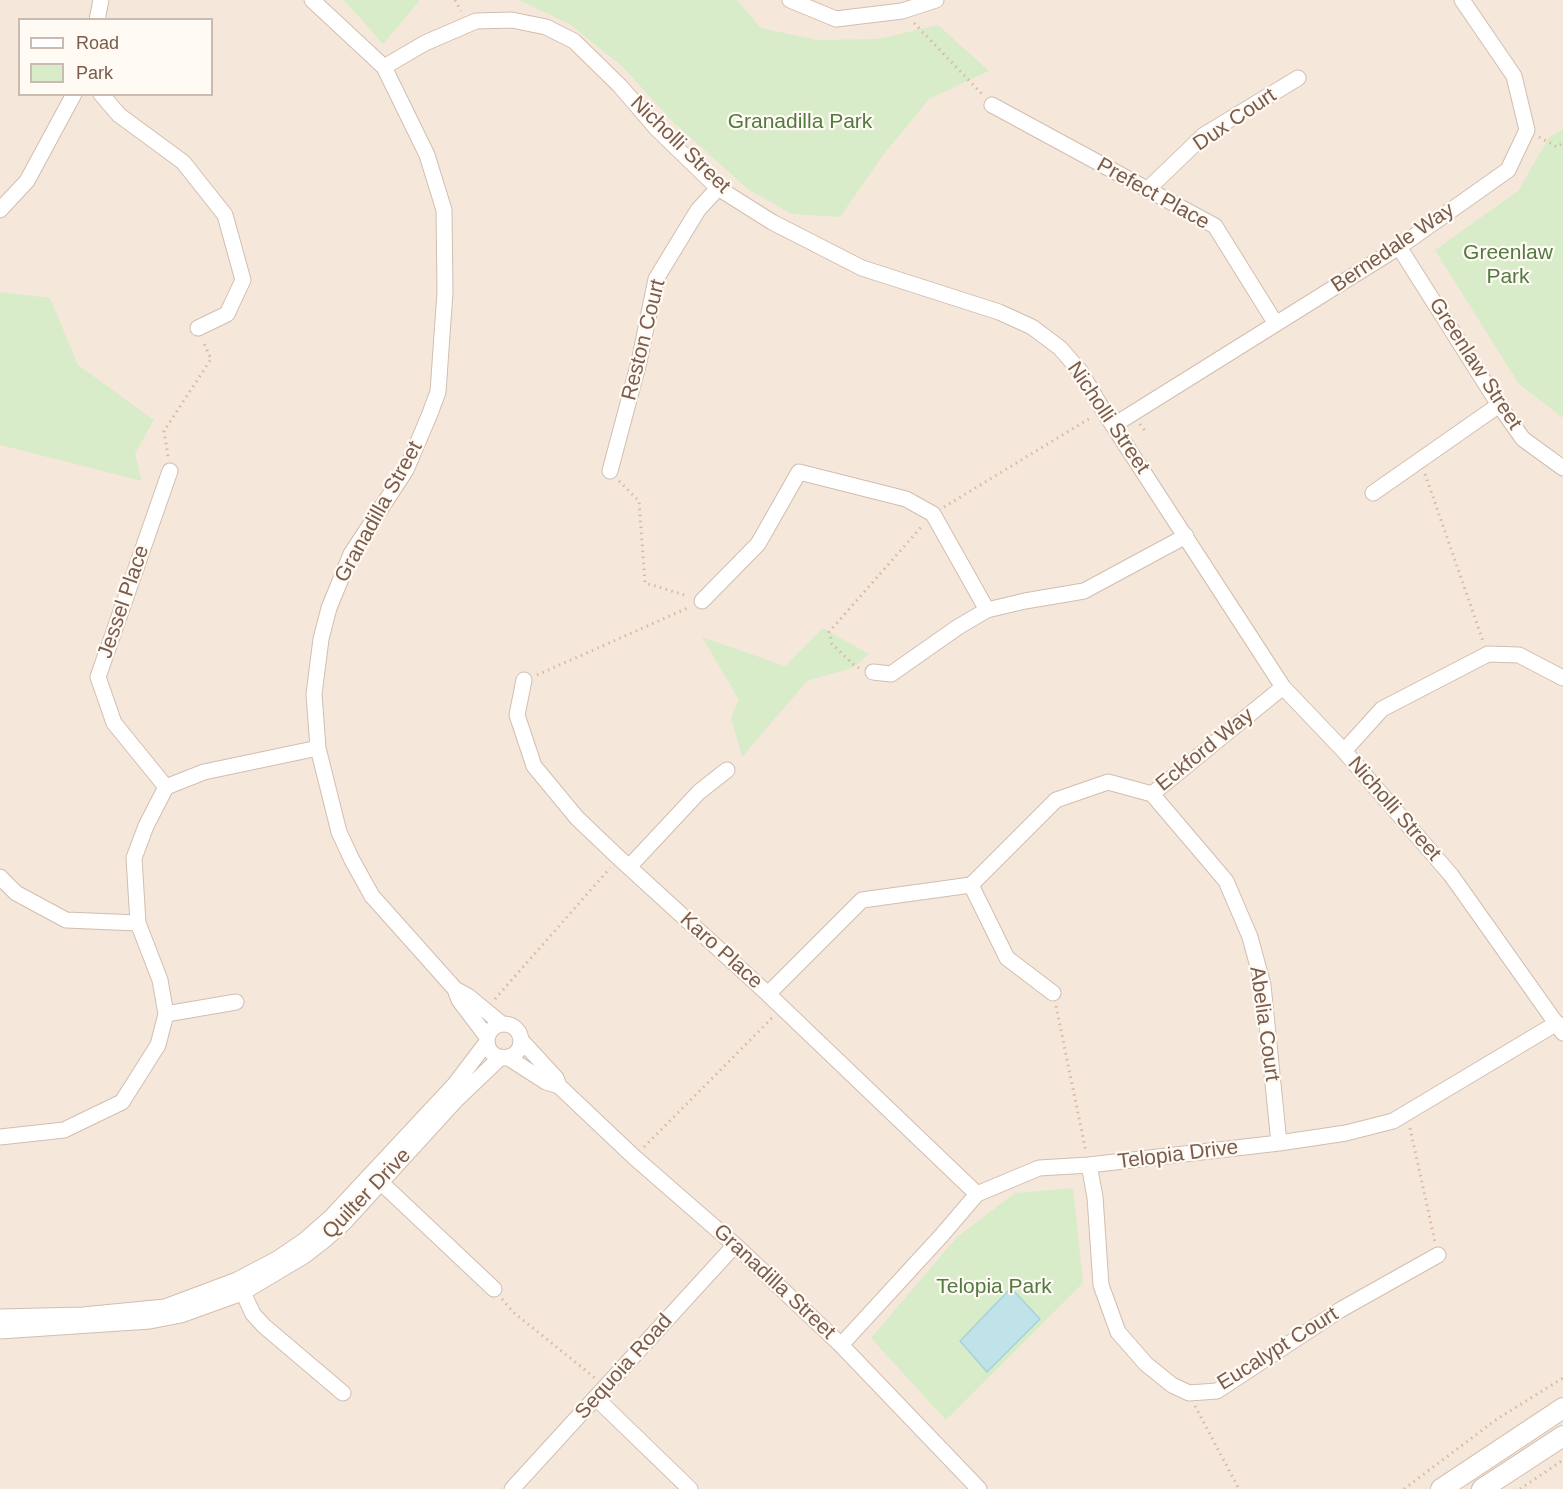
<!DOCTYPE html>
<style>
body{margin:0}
#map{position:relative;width:1563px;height:1489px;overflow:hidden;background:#fdf6ec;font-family:Arial,sans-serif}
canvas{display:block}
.legend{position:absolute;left:18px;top:18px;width:195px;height:78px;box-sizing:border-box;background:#fffaf3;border:2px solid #cabbb1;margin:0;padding:8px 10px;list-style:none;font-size:18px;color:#7a5c4d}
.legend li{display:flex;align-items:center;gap:12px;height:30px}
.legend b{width:30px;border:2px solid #cabbb1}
</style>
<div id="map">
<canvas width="1563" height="1489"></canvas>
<ul class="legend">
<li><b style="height:8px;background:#fff"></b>Road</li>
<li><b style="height:16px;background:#d8ecc9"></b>Park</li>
</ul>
</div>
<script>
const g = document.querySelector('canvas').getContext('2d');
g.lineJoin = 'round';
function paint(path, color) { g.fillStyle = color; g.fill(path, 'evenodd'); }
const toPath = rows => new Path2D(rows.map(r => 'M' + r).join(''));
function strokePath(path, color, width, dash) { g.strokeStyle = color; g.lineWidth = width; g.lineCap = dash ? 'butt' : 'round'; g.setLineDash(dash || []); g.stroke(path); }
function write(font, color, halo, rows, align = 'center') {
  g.font = font + ' Arial,sans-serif'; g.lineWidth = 4.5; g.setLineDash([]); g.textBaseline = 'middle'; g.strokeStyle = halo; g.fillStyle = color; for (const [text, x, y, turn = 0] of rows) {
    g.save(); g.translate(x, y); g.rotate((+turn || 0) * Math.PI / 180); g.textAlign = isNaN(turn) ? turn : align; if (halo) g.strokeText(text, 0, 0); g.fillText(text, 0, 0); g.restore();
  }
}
const residential = toPath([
 [0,0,1563,0,1563,1489,0,1489],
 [20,20,212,20,212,94,20,94]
]);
const green = toPath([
 [344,0,420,0,383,44],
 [519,0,737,0,761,28,817,40,878,39,938,25,989,71,929,99,883,155,840,217,792,214,749,190,672,121,623,67,571,25],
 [1563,129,1563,418,1519,384,1435,250,1518,191,1549,137],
 [0,292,50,298,78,365,154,420,135,453,142,481,0,445],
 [823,628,869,654,855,666,849,669,807,681,742,757,731,717,739,700,702,637,785,666],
 [1073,1188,1083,1283,946,1420,871,1338,957,1237,1015,1193]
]);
const water = toPath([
 [1011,1288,1040,1319,987,1372,960,1341,1011,1288]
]);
const path = toPath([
 [455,0,461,11],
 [914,23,982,94],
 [1539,137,1557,147,1563,143],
 [1140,424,1145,431],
 [168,456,164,431,211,359,203,341],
 [1425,474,1483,641],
 [619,481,639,501,645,583,688,596],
 [944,507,1092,417],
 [859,668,855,666,832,644,829,632,923,525],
 [537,675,690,607],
 [495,999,610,868],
 [1056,1006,1086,1152],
 [1410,1128,1435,1242],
 [644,1147,773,1017],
 [502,1299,513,1312,595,1378],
 [1195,1406,1239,1489],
 [1404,1489,1497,1419,1563,1378],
 [1520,1489,1563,1460]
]);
const street = toPath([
 [312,0,384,67,427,155,444,210,445,292,438,392,429,416,406,470,351,554,329,608,321,639,314,694,318,748,339,832,352,860,372,896,455,989,468,996,502,1024],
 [790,0,836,19,902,11,936,0],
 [97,20,101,0],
 [384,67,425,43,476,21,512,20,546,27,574,41,620,86,657,129,718,188,772,222,862,268,999,312,1032,327,1060,348,1080,371,1103,410,1283,687,1344,751,1451,875,1563,1033],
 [101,94,119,115,183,162,225,215,243,280,227,314,198,328],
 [992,105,1215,226,1276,324],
 [1147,190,1204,135,1298,78],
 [0,210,27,181,74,94],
 [1399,247,1499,405,1523,439,1563,468],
 [1114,425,1399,247,1508,170,1527,130,1514,76,1462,0],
 [610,471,639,362,656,279,698,210,718,188],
 [1373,493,1499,405],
 [702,601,758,544,799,472,906,499,933,514,987,610],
 [873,672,891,674,958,627,987,610,1025,601,1084,591,1186,536],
 [524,680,517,715,534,766,577,818,619,858,768,994,977,1194],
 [1344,751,1382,709,1488,654,1519,655,1563,678],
 [166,787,114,723,98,677,170,471],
 [1152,794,1226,881,1250,937,1263,985,1279,1143],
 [629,867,699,792,727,770],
 [0,877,16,893,66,920,138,923],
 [971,885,1007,958,1053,993],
 [455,989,459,1000,487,1037],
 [768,994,862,900,971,885,1056,800,1108,782,1152,794,1283,687],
 [166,1014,236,1002],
 '487 1041a17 17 0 1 1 34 0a17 17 0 1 1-34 0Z',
 [521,1040,556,1078,559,1086,634,1157,735,1245,841,1345,979,1489],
 [507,1057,546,1082,559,1086],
 [0,1137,64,1130,122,1102,158,1045,166,1014,160,980,138,923,134,858,146,826,166,787,204,772,318,748],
 [1089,1165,1095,1197,1101,1285,1118,1332,1146,1364,1172,1385,1189,1393,1217,1391,1340,1310,1438,1255],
 [374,1176,494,1289],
 [239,1284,253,1314,264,1326,343,1393],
 [0,1317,83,1315,165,1307,237,1280,277,1259,305,1240,330,1218,455,1084,487,1042],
 [0,1331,150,1321,181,1315,242,1293,304,1256,326,1239,343,1224,457,1099,501,1057],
 [841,1345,942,1235,977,1194,1039,1168,1089,1165,1279,1143,1346,1133,1393,1121,1557,1023],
 [596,1398,690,1489],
 [512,1489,735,1245]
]);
const secondary = toPath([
 [1441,1489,1563,1408],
 [1482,1489,1563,1436]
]);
const streetNames = [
 ["Dux Court",1235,120,-34],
 ["Nicholli Street",680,145,44],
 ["Prefect Place",1153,194,29],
 ["Bernedale Way",1393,248,-34],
 ["Reston Court",644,340,-76],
 ["Greenlaw Street",1475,364,57],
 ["Nicholli Street",1108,418,56],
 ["Granadilla Street",379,512,-61],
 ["Jessel Place",124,602,-71],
 ["Eckford Way",1205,750,-39],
 ["Nicholli Street",1394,809,49],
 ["Karo Place",721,951,42],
 ["Abelia Court",1264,1024,82],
 ["Telopia Drive",1178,1155,-7],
 ["Quilter Drive",367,1194,-46],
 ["Granadilla Street",774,1282,43],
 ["Eucalypt Court",1278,1349,-32],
 ["Sequoia Road",624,1367,-48]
];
const parkNames = [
 ["Granadilla Park",800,122],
 ["Greenlaw",1508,253],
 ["Park",1508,277],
 ["Telopia Park",994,1287]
];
paint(residential, '#f5e8da');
paint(green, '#d8ecc9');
paint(water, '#bfe3e8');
strokePath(water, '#a5d3da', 1.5);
strokePath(street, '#d1beb0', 17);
strokePath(secondary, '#d6c0b0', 22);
strokePath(path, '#d9b8a5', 3, [1.5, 4.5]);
strokePath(street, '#fff', 15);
strokePath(secondary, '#fff', 20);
write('21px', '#7a5c4d', '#fffaf3', streetNames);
write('21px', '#537a41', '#fffaf3', parkNames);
</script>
